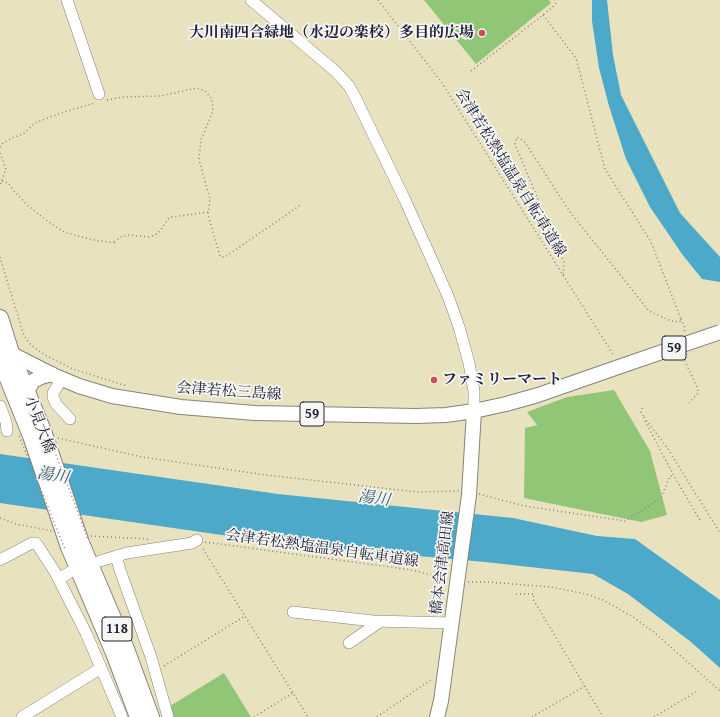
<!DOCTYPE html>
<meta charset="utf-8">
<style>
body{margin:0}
canvas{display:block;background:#e9e2bf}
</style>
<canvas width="720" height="717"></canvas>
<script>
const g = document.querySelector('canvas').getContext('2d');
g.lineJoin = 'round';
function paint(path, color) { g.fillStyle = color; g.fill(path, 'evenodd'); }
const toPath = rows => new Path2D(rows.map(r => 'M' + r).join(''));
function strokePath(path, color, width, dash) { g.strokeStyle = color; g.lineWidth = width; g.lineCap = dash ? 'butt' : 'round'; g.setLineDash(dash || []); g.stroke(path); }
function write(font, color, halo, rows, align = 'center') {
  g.font = font + ' "Gentium Book Plus","Noto Serif JP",serif'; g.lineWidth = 3.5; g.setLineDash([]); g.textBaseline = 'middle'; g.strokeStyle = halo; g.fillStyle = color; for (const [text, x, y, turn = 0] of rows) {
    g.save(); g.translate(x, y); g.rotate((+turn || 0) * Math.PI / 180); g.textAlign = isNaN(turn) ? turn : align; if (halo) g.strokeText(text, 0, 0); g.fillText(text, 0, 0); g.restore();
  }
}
const green = toPath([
 [424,0,549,0,551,3,476,64],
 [614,390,650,451,667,515,641,522,524,498,525,428,537,425,527,412,567,397],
 [224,673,251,717,174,717,170,706]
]);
const water = toPath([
 [592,0,607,0,613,55,621,95,680,213,720,257,720,282,702,279,682,254,650,207,626,159,609,106,599,68,592,21],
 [0,454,278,494,513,518,597,536,635,539,720,600,720,668,691,642,628,594,593,574,485,562,284,544,0,503]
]);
const path = toPath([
 [378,0,442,83,614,356],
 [543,15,576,58,605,169,651,242,681,319,680,322,671,321,649,311,570,212,528,147,524,141,517,137,515,144,564,262,563,276],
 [471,71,543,15,555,5,556,3,555,0],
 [107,100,122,97,160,96,197,88,205,91,212,99,213,111,201,140,199,160,210,199,208,215,220,256,222,257,225,257,302,204],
 [0,147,3,143,12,138,23,134,35,123,64,112,95,103],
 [0,153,6,169,0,185],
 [2,181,8,183,14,191,27,205,46,220,64,232,93,240,117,243],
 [114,242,121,237,129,235,149,237,155,235,160,231,169,218,172,217,209,212],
 [0,257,23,333,26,339,31,345,45,355,73,369,127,386],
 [681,319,685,328,684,332],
 [683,357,698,389,698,393,689,403],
 [642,408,641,412,644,417],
 [644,417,668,449,720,533],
 [645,421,674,476,700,520],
 [58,438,142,457,266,475,418,492,459,491],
 [479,494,524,506,625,521,661,498,670,476,674,476],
 [0,518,16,524,52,531],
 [91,536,149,539],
 [205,542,412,570,446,579],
 [203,549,308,717],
 [468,582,488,582,551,587,586,594,603,600,633,617,655,633,720,691],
 [516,594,534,594,533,599,603,717],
 [164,666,245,616],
 [254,717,293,693],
 [377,717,432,679],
 [532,717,585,686],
 [654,717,696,692]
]);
const minor = toPath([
 [67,0,99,94],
 [251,0,335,71,349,86,355,97,405,200,448,296,459,327,469,363,474,391,474,411],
 [62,379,53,393,53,397,56,404,70,419],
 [0,406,6,422,7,431],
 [116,556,120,570,151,657,168,717],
 [0,560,32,543,36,543,38,546,55,572,86,633,122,717],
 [100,561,127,553,192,543,197,540],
 [59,579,70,572],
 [293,612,373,621,452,623],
 [349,643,381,621],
 [22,717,101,668]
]);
const major = toPath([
 [0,348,55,376,79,386,112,396,181,407,255,413,416,416,446,415,474,411,506,404,538,395,627,364],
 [27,392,33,381,41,377,52,374],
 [437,717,441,701,469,495,474,411]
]);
const highway = toPath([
 [0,318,11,353,43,431,81,543,126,649,151,717],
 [0,359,31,436,69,547,114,653,138,717]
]);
const pathBridge = toPath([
 [19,436,65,549],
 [49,436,88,539]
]);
const majorBridge = toPath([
 [627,364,720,332]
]);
const markers = [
 [482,33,4,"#d1495b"],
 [434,380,4,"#d1495b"]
];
const shields = [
 [674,348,24],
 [312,414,24],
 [117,629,30]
];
const shieldNames = [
 ["59",674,348],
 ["59",312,414],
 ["118",117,629]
];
const poiNames = [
 ["大川南四合緑地（水辺の楽校）多目的広場",474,33],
 ["ファミリーマート",442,380,"left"]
];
const streetNames = [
 ["会津若松熱塩温泉自転車道線",510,173,58],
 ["会津若松三島線",229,392,4],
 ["小見大橋",39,425,69],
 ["会津若松熱塩温泉自転車道線",322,549,8],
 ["橋本会津高田線",443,563,-83]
];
const waterNames = [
 ["湯川",53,476,9],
 ["湯川",374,499,8]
];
paint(green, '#91c677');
paint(water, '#4ca9ca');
strokePath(minor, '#86827d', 12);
strokePath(major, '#86827d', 16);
strokePath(highway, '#86827d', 18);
strokePath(path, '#86827d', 1.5, [1, 3]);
strokePath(minor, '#fff', 11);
strokePath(major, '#fff', 14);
strokePath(highway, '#fff', 16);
strokePath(majorBridge, '#86827d', 16, []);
strokePath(pathBridge, '#86827d', 1.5, [1, 3]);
strokePath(majorBridge, '#fff', 14);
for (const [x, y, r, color] of markers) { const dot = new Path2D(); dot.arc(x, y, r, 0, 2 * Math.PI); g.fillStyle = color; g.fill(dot); strokePath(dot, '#f6f6f2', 1.5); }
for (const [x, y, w] of shields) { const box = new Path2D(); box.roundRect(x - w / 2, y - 12, w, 24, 3); g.fillStyle = '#f6f6f2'; g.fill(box); strokePath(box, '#22223b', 1); }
write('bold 14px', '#22223b', null, shieldNames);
write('bold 15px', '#22223b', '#f6f6f2', poiNames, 'right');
write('15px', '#22223b', '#f6f6f2', streetNames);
write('italic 16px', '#335874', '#f6f6f2', waterNames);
</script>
